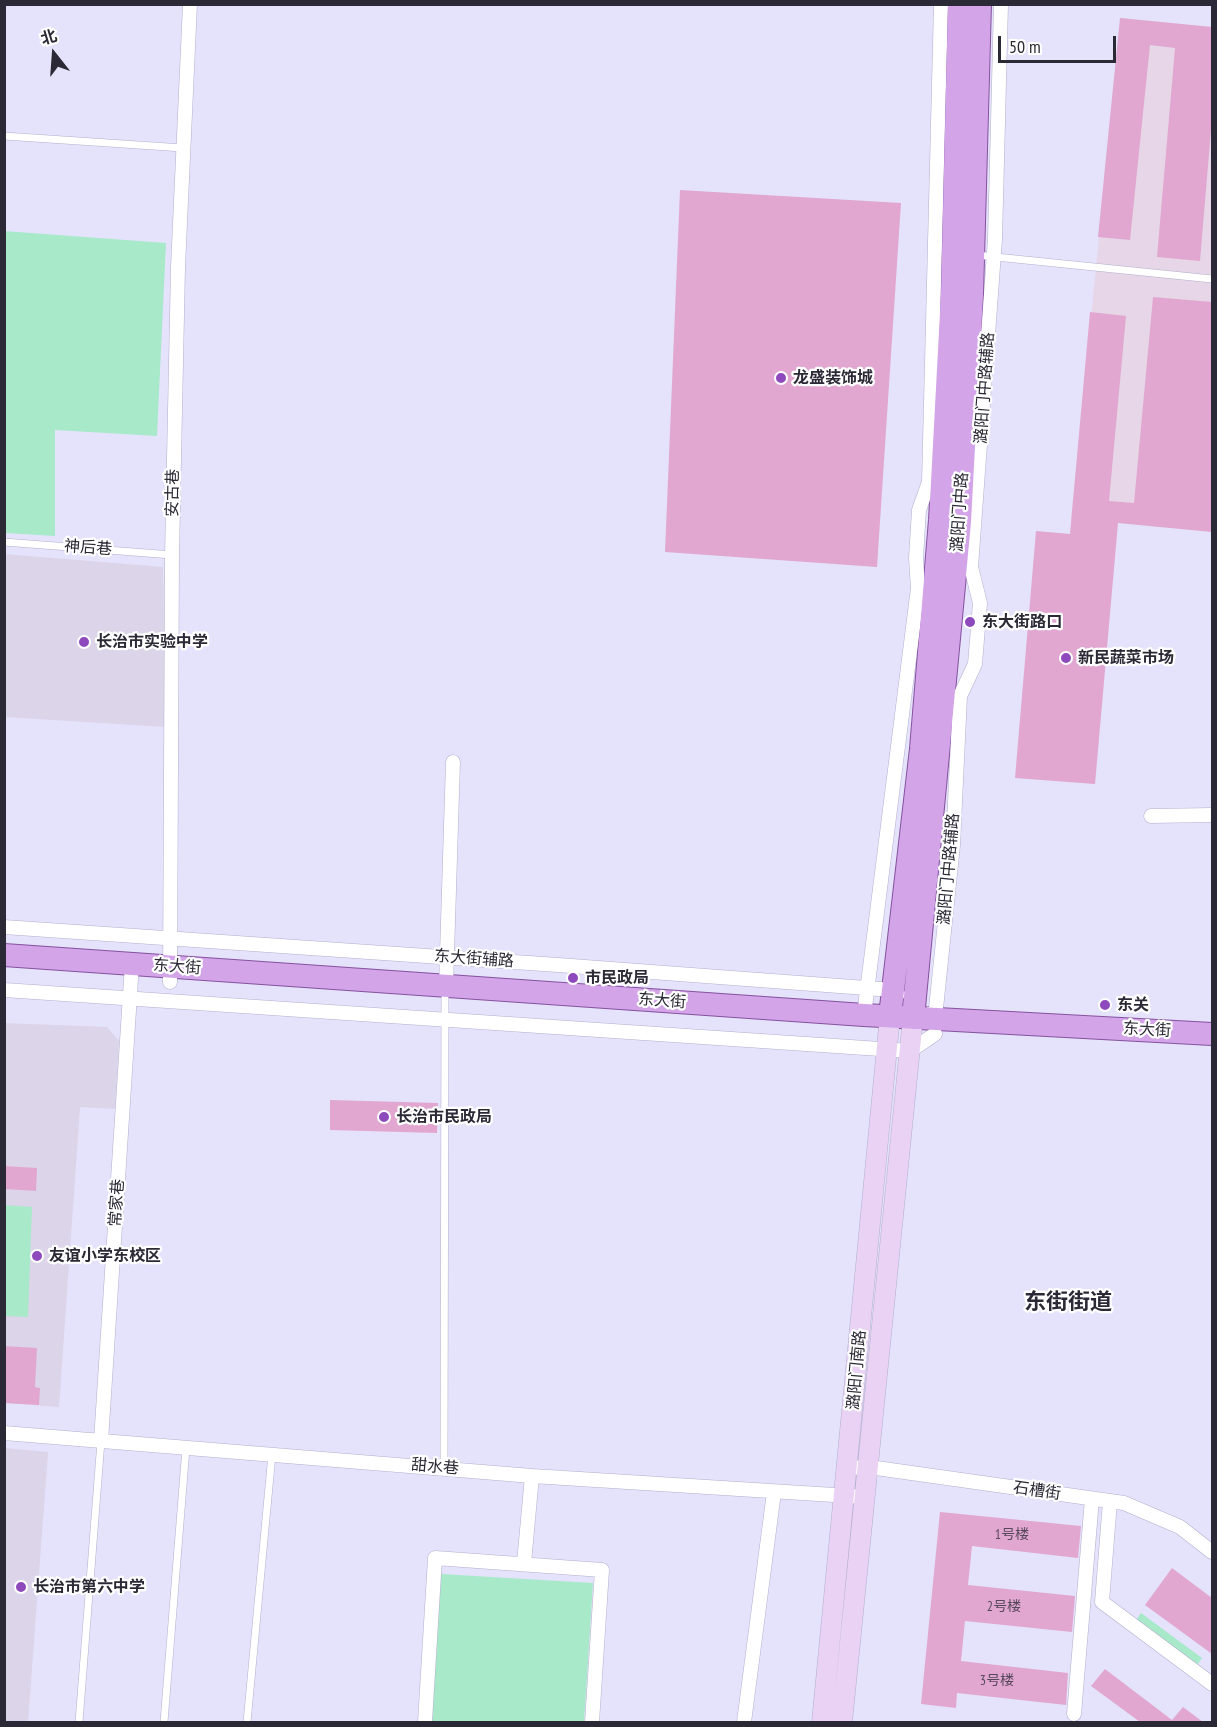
<!DOCTYPE html>
<meta charset="utf-8">
<style>
body{margin:0}
#map{position:relative;width:1217px;height:1727px;overflow:hidden;background:#e5e2fc;font-family:"PT Sans Narrow","Noto Sans SC",sans-serif}
canvas{display:block}
.frame{position:absolute;inset:0;border:6px solid #2b2935;pointer-events:none}
.north{position:absolute;left:24px;top:24px;width:60px;height:60px;-webkit-text-stroke:4px #fff;paint-order:stroke;rotate:343deg;font-size:16px;font-weight:700;line-height:24px;text-align:center;color:#2b2935}
.north::after{content:'';display:block;margin:auto;width:21px;height:27px;background:#2b2935;clip-path:polygon(50% 0,100% 100%,50% 72%,0 100%)}
.scale{position:absolute;left:998px;top:36px;width:118px;height:27px;box-sizing:border-box;border:3px solid #2b2935;border-top:0;padding-left:8px;font-size:18px;line-height:21px;white-space:nowrap;color:#2b2935;-webkit-text-stroke:4px #fff;paint-order:stroke}
</style>
<div id="map">
<canvas width="1217" height="1727"></canvas>
<div class="frame"></div>
<div class="north">北</div>
<div class="scale">50 m</div>
</div>
<script>
const g = document.querySelector('canvas').getContext('2d');
g.lineJoin = 'round';
function paint(path, color) { g.fillStyle = color; g.fill(path, 'evenodd'); }
const toPath = rows => new Path2D(rows.map(r => 'M' + r).join(''));
function strokePath(path, color, width, dash) { g.strokeStyle = color; g.lineWidth = width; g.lineCap = dash ? 'butt' : 'round'; g.setLineDash(dash || []); g.stroke(path); }
function write(font, color, halo, rows, align = 'center') {
  g.font = font + ' "PT Sans Narrow","Noto Sans SC",sans-serif'; g.lineWidth = 4.5; g.setLineDash([]); g.textBaseline = 'middle'; g.strokeStyle = halo; g.fillStyle = color; for (const [text, x, y, turn = 0] of rows) {
    g.save(); g.translate(x, y); g.rotate((+turn || 0) * Math.PI / 180); g.textAlign = isNaN(turn) ? turn : align; if (halo) g.strokeText(text, 0, 0); g.fillText(text, 0, 0); g.restore();
  }
}
const commercial = toPath([
 [1121,18,1212,27,1212,532,1071,518]
]);
const education = toPath([
 [4,554,163,567,166,727,5,717],
 [4,1023,107,1027,119,1041,115,1109,80,1107,59,1407,5,1403],
 [4,1448,48,1452,28,1722,5,1722]
]);
const green = toPath([
 [4,231,166,243,157,436,55,430,55,536,5,533],
 [4,1205,32,1207,28,1317,5,1316],
 [441,1574,593,1583,584,1722,431,1722],
 [1141,1613,1202,1658,1196,1667,1135,1622]
]);
const building = toPath([
 [1120,18,1212,27,1212,118,1200,261,1157,257,1175,48,1150,45,1130,240,1098,237],
 [680,190,901,203,877,567,665,552],
 [1153,297,1212,302,1212,532,1118,523,1095,784,1015,778,1036,531,1070,534,1090,312,1126,316,1109,501,1134,503],
 [330,1100,438,1103,437,1133,330,1130],
 [4,1166,37,1168,36,1191,4,1189],
 [4,1346,37,1348,35,1387,40,1388,39,1405,4,1403],
 [940,1512,1081,1526,1078,1558,972,1546,968,1585,1075,1596,1072,1632,965,1621,961,1661,1068,1673,1066,1705,957,1693,956,1708,921,1704],
 [1172,1568,1212,1598,1212,1654,1145,1605],
 [1105,1669,1172,1720,1183,1707,1203,1722,1140,1722,1091,1686]
]);
const service = toPath([
 [4,136,183,148],
 [976,255,1212,279],
 [4,542,172,555],
 [444,1468,445,990],
 [79,1722,101,1441],
 [164,1722,186,1448],
 [247,1722,272,1454]
]);
const minor = toPath([
 [1151,816,1212,815],
 [4,927,558,965,893,990,898,994],
 [170,982,172,555,178,267,190,4],
 [446,986,453,762],
 [4,990,910,1051,935,1034],
 [929,1014,935,1018,953,845,960,696,975,664,980,603,971,567,995,239,1001,4],
 [864,1015,918,588,916,558,919,510,929,482,941,4],
 [4,1433,532,1476,866,1497],
 [101,1441,132,964],
 [848,1468,869,1467,1124,1503,1180,1527,1212,1552],
 [1110,1501,1102,1602,1212,1684],
 [524,1563,532,1476],
 [1074,1714,1092,1499],
 [425,1722,435,1558,602,1570,592,1722],
 [744,1722,774,1492]
]);
const secondary = toPath([
 [822,1722,890,1016],
 [842,1722,913,1018]
]);
const primary = toPath([
 [4,955,864,1015,1212,1034],
 [890,1016,921,749,940,520,952,294,959,4],
 [913,1018,960,522,972,295,980,4]
]);
const markers = [
 [781,378,6,"#8e49bc"],
 [970,622,6,"#8e49bc"],
 [84,642,6,"#8e49bc"],
 [1066,658,6,"#8e49bc"],
 [573,978,6,"#8e49bc"],
 [1105,1005,6,"#8e49bc"],
 [384,1117,6,"#8e49bc"],
 [37,1256,6,"#8e49bc"],
 [21,1587,6,"#8e49bc"]
];
const numberNames = [
 ["1号楼",1012,1535],
 ["2号楼",1004,1607],
 ["3号楼",997,1681]
];
const poiNames = [
 ["龙盛装饰城",793,378],
 ["东大街路口",982,622],
 ["长治市实验中学",96,642],
 ["新民蔬菜市场",1078,658],
 ["市民政局",585,978],
 ["东关",1117,1005],
 ["长治市民政局",396,1117],
 ["友谊小学东校区",49,1256],
 ["长治市第六中学",33,1587]
];
const streetNames = [
 ["潞阳门中路辅路",985,388,-86],
 ["安古巷",173,493,-89],
 ["潞阳门中路",960,512,-86],
 ["神后巷",88,548,4],
 ["潞阳门中路辅路",949,869,-85],
 ["东大街辅路",474,959,4],
 ["东大街",177,967,4],
 ["东大街",662,1001,4],
 ["东大街",1147,1030,3],
 ["常家巷",117,1203,-86],
 ["潞阳门南路",857,1370,-85],
 ["甜水巷",435,1467,5],
 ["石槽街",1037,1491,8]
];
const districtNames = [
 ["东街街道",1068,1303]
];
paint(commercial, '#e6d6e7');
paint(education, '#dcd4e8');
paint(green, '#a8e9ca');
paint(building, '#e1a7d0');
strokePath(service, '#b2afcd', 8);
strokePath(minor, '#b2afcd', 15);
strokePath(secondary, '#b2afcd', 21);
strokePath(primary, '#85529f', 24);
strokePath(service, '#fff', 7);
strokePath(minor, '#fff', 14);
strokePath(secondary, '#e9d2f3', 20);
strokePath(primary, '#d3a4e8', 22);
for (const [x, y, r, color] of markers) { const dot = new Path2D(); dot.arc(x, y, r, 0, 2 * Math.PI); g.fillStyle = color; g.fill(dot); strokePath(dot, '#fff', 2); }
write('14px', '#58485c', null, numberNames);
write('bold 16px', '#2b2935', '#fff', poiNames, 'left');
write('16px', '#2b2935', '#fff', streetNames);
write('bold 22px', '#2b2935', '#fff', districtNames);
</script>
